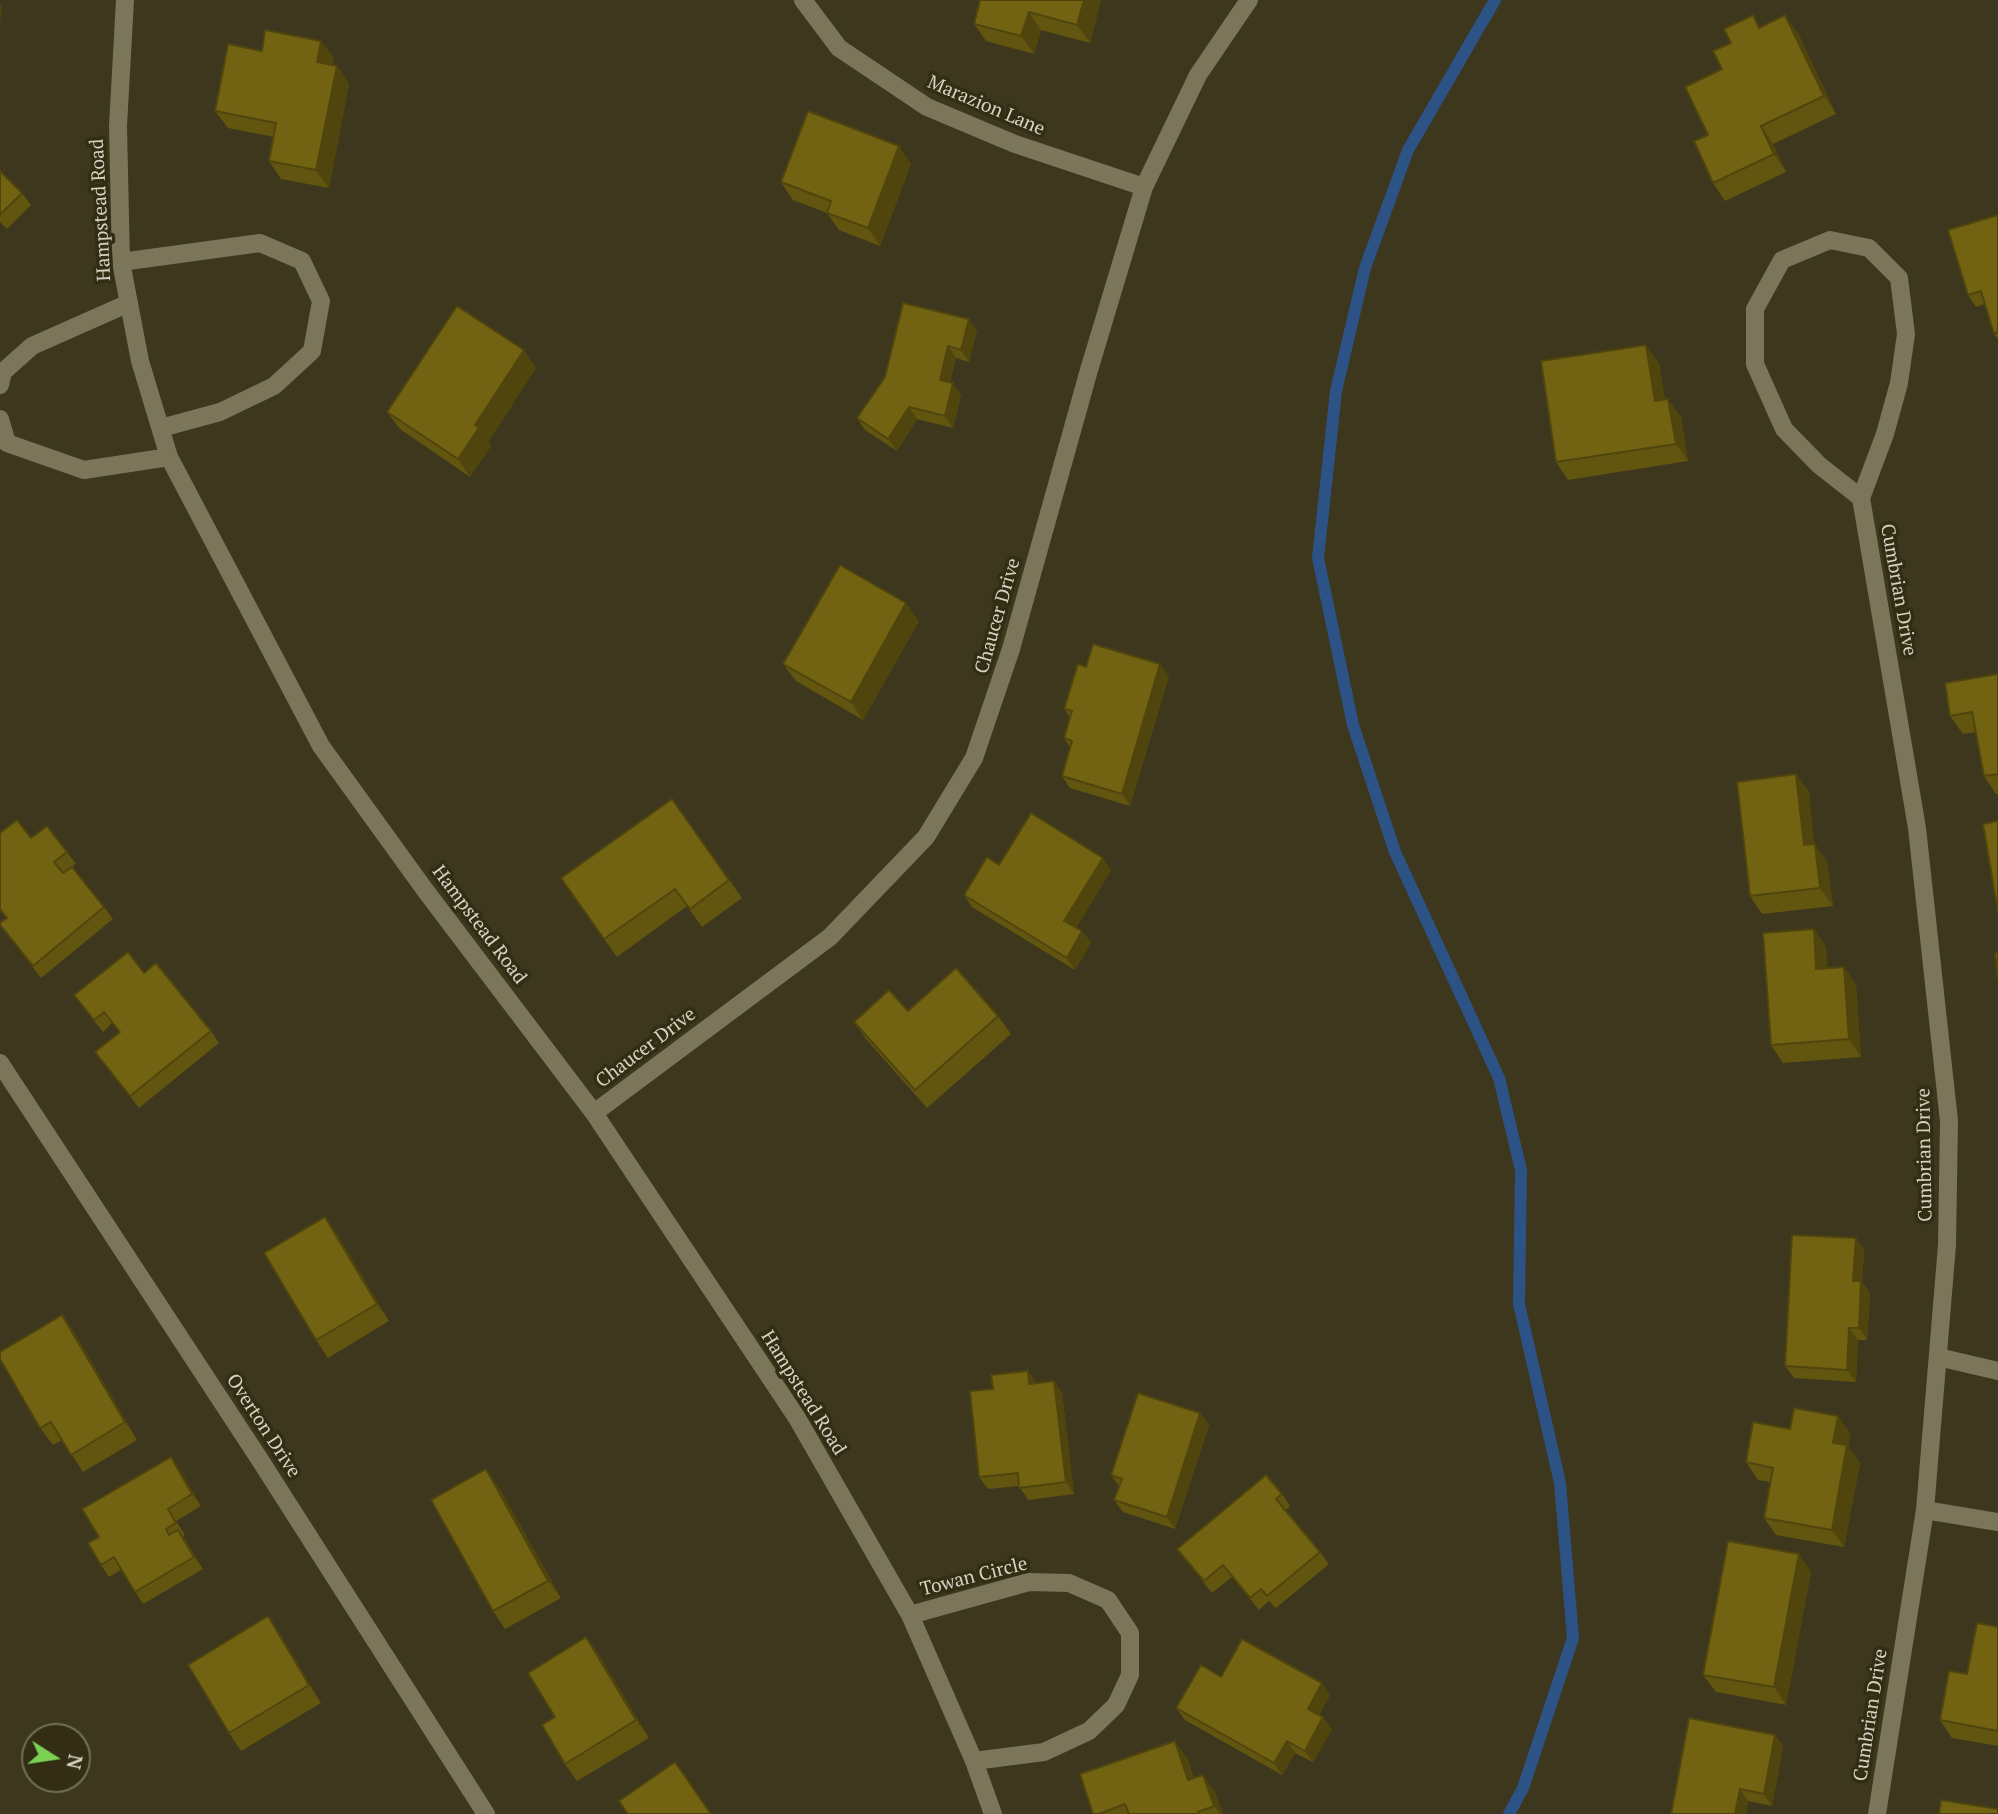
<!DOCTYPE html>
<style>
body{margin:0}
#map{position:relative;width:1998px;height:1814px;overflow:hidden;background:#3c371d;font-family:"PT Serif",serif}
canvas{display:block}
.north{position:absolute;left:21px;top:1723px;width:70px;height:70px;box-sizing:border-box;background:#322d13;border:2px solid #746f5a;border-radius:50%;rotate:102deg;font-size:19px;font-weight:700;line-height:28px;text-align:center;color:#d6d3c4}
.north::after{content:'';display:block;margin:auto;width:24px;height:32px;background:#7cd155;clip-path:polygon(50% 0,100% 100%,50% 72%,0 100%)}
</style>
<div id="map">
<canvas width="1998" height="1814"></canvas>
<div class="north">N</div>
</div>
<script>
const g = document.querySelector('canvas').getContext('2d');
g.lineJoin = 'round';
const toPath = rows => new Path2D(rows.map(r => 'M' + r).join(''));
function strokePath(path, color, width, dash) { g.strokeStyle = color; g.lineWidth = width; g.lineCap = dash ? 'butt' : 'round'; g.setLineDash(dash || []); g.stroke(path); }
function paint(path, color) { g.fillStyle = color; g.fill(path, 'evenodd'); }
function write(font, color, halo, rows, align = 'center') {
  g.font = font + ' "PT Serif",serif'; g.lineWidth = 7; g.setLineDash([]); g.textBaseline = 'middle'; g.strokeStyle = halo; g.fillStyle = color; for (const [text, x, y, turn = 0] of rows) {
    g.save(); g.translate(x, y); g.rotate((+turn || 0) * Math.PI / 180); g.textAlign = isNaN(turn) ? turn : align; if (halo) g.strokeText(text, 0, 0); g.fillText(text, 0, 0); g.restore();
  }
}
const stream = toPath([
 [1495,0,1408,150,1365,268,1336,391,1318,558,1353,725,1395,852,1499,1078,1521,1170,1519,1304,1560,1483,1573,1638,1523,1788,1509,1814]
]);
const minor = toPath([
 [125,0,118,126,121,262,140,361,169,457,321,746,425,890,594,1113,797,1418,910,1615,974,1761,993,1814],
 [803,0,839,48,927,107,1015,144,1144,187],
 [121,262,260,243,302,261,321,301,312,351,274,386,220,412,161,428],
 [0,385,3,372,32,346,129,303],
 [0,419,7,443,84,470,169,457],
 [1861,498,1819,465,1784,429,1755,364,1755,309,1782,260,1830,240,1869,248,1899,278,1906,334,1899,383,1885,434,1861,498,1917,828,1949,1121,1947,1245,1925,1510,1877,1814],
 [0,1063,260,1460,486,1814],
 [594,1113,830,937,926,837,974,758,1011,649,1089,370,1144,187,1198,75,1249,0],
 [1938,1357,1998,1371],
 [1925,1510,1998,1522],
 [910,1615,1029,1582,1069,1583,1108,1600,1130,1633,1130,1675,1116,1705,1089,1731,1044,1752,974,1761]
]);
const wall = toPath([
 [980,0,1101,0,1090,43,1041,30,1034,54,986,41,974,24],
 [1762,27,1798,33,1836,114,1773,144,1786,172,1725,201,1713,183,1708,135,1722,69],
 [262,51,334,58,332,65,337,66,349,84,329,188,281,179,269,161,274,137,228,128,215,111],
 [911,164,880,246,839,230,827,213,793,200,781,182],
 [0,171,22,193,31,205,7,229,0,222],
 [1998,215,1998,339,1994,334,1985,304,1976,307,1968,295],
 [977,331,969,362,956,358,950,382,961,395,953,428,917,419,897,451,865,430,857,418,885,377],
 [1659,363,1665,400,1681,417,1688,461,1568,480,1556,462],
 [536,368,488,442,491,446,470,477,400,429,387,412],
 [919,621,863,720,796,681,783,664],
 [1086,667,1169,676,1130,806,1070,788,1062,776,1070,747,1064,738,1070,717,1064,709],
 [1998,674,1998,794,1996,794,1984,776,1976,732,1963,734,1950,716],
 [1796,774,1809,792,1814,844,1827,861,1833,906,1762,914,1750,896],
 [672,799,742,898,702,927,687,906,617,957,561,878],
 [0,833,31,838,67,852,76,864,63,873,104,907,113,919,41,978,0,925,6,918,0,910],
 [999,865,1111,870,1076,928,1082,931,1091,943,1075,970,972,907,964,895],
 [1814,929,1826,947,1827,968,1844,967,1856,985,1861,1057,1783,1063,1771,1045],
 [144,973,211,1031,219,1043,139,1108,95,1052,120,1032,112,1023,103,1032,74,995],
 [908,1011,998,1016,1011,1034,927,1108,866,1039,854,1022],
 [337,1234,389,1321,328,1358,316,1340],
 [1856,1238,1864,1250,1862,1282,1870,1293,1867,1340,1858,1340,1856,1382,1794,1378,1785,1366],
 [62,1315,74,1332,137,1440,83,1472,62,1440,53,1445,40,1428],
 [1028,1371,1036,1383,1054,1381,1062,1393,1074,1494,1028,1500,1019,1486,988,1489,979,1477,993,1389],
 [1200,1413,1209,1425,1175,1529,1123,1512,1114,1500,1119,1486,1111,1475],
 [1790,1429,1851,1434,1848,1446,1860,1463,1844,1547,1776,1535,1764,1518,1770,1482,1758,1480,1746,1462],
 [179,1469,201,1506,176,1521,185,1535,183,1536,203,1569,143,1604,121,1570,109,1577,101,1565,99,1537],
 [498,1486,561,1598,505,1629,493,1611],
 [1282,1494,1290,1506,1286,1510,1320,1552,1329,1564,1276,1608,1269,1601,1259,1610,1232,1577,1212,1593,1177,1549],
 [1799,1554,1811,1572,1786,1705,1716,1692,1703,1675],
 [268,1616,280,1634,321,1703,241,1751,229,1733],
 [1998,1627,1998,1746,1952,1738,1940,1720,1967,1674],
 [586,1637,599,1655,649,1738,577,1781,565,1764,555,1717],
 [1221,1677,1330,1695,1319,1715,1323,1717,1332,1729,1313,1762,1295,1753,1282,1775,1185,1720,1176,1708],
 [1775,1735,1783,1746,1772,1806,1748,1801,1746,1814,1671,1814],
 [1187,1758,1194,1778,1203,1775,1215,1792,1223,1814,1093,1814]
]);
const shadedWall = toPath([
 [1084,0,1101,0,1090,43,1077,25],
 [0,4,2,7,0,25],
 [1029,12,1041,30,1034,54,1021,36],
 [1785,15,1798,33,1836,114,1824,96],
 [321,41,334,58,329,80,317,62],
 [337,66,349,84,329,188,316,170],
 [1761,126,1773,144,1786,172,1774,154],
 [899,146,911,164,880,246,868,228],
 [969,319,977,331,969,362,961,350],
 [1646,345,1659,363,1668,419,1655,401],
 [948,346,956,358,948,392,940,380],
 [524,350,536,368,488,442,491,446,470,477,458,459,475,425],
 [953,383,961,395,953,428,945,416],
 [1668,399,1681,417,1688,461,1676,444],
 [909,407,917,419,897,451,888,439],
 [906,603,919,621,863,720,851,702],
 [1160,664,1169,676,1130,806,1122,794],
 [1796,774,1809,792,1816,863,1804,845],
 [1815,844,1827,861,1833,906,1820,888],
 [1103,858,1111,870,1073,933,1064,921],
 [1814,929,1826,947,1829,987,1816,969],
 [1082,931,1091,943,1075,970,1067,958],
 [1844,967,1856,985,1861,1057,1849,1039],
 [325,1217,337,1234,389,1321,377,1304],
 [1856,1238,1864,1250,1862,1282,1870,1293,1867,1340,1859,1328,1853,1281],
 [62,1315,74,1332,137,1440,125,1422],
 [1849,1328,1858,1340,1856,1382,1847,1370],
 [1028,1371,1036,1383,1029,1384],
 [1054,1381,1062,1393,1074,1494,1066,1482],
 [1200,1413,1209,1425,1175,1529,1167,1517],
 [1838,1416,1851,1434,1848,1446,1860,1463,1844,1547,1832,1530,1833,1443],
 [171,1457,179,1469,201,1506,192,1494],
 [486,1469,498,1486,561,1598,548,1581],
 [178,1530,187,1542,203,1569,194,1557],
 [1799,1554,1811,1572,1786,1705,1774,1687],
 [268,1616,280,1634,321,1703,309,1685],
 [586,1637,599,1655,649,1738,636,1720],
 [1322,1683,1330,1695,1316,1720,1308,1709],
 [1323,1717,1332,1729,1313,1762,1305,1751],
 [1775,1735,1783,1746,1772,1806,1764,1794],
 [1175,1741,1187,1758,1201,1798,1188,1780],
 [1287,1741,1295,1753,1282,1775,1274,1763],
 [1203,1775,1215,1792,1223,1814,1220,1814,1214,1806],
 [1740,1789,1748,1801,1746,1814,1735,1814]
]);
const building = toPath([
 [980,0,1084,0,1077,25,1029,12,1021,36,974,24,980,0],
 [1753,15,1759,28,1785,15,1824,96,1761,126,1774,154,1713,183,1694,141,1708,135,1685,87,1722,69,1713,51,1731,43,1724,29,1753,15],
 [265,30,321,41,317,62,337,66,316,170,269,161,276,123,215,111,228,44,262,51,265,30],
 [808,111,899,146,868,228,827,213,831,201,781,182,808,111],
 [0,171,22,193,0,215,0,171],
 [1998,215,1998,332,1994,334,1981,291,1968,295,1948,230,1998,215],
 [903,303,969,319,961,350,948,346,940,380,953,383,945,416,909,407,888,439,857,418,885,377,903,303],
 [457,306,524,350,475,425,479,428,458,459,387,412,457,306],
 [1646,345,1655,401,1668,399,1676,444,1556,462,1541,361,1646,345],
 [840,565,906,603,851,702,783,664,840,565],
 [1093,644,1160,664,1122,794,1062,776,1072,741,1064,738,1072,711,1064,709,1078,664,1086,667,1093,644],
 [1998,674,1998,774,1984,776,1972,712,1950,716,1945,683,1998,674],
 [1796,774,1804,845,1815,844,1820,888,1750,896,1737,782,1796,774],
 [672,799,729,880,690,909,675,889,604,939,561,878,672,799],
 [1031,813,1103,858,1064,921,1082,931,1067,958,964,895,987,857,999,865,1031,813],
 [17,820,31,838,47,826,67,852,54,862,63,873,72,867,104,907,33,966,0,925,0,923,7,918,0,909,0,833,17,820],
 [1998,821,1998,912,1983,824,1998,821],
 [1814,929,1816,969,1844,967,1849,1039,1771,1045,1763,933,1814,929],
 [128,952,144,973,156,963,211,1031,130,1096,95,1052,120,1032,104,1012,94,1020,74,995,128,952],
 [1995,953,1998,953,1998,980,1995,953],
 [956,968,998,1016,915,1090,854,1022,889,990,908,1011,956,968],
 [325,1217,377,1304,316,1340,264,1253,325,1217],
 [1792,1235,1856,1238,1853,1281,1861,1281,1859,1328,1849,1328,1847,1370,1785,1366,1792,1235],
 [62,1315,125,1422,71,1455,51,1422,40,1428,0,1359,0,1352,62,1315],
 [1028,1371,1029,1384,1054,1381,1066,1482,1019,1488,1018,1473,979,1477,970,1391,993,1389,991,1375,1028,1371],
 [1138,1393,1200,1413,1167,1517,1114,1500,1122,1479,1111,1475,1138,1393],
 [1794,1408,1838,1416,1833,1443,1847,1445,1832,1530,1764,1518,1773,1468,1746,1462,1753,1422,1790,1429,1794,1408],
 [171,1457,192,1494,168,1509,176,1523,166,1529,169,1535,178,1530,194,1557,135,1592,114,1557,101,1565,88,1543,99,1537,82,1509,171,1457],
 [486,1469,548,1581,493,1611,431,1500,486,1469],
 [1266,1475,1282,1494,1276,1499,1320,1552,1267,1596,1261,1589,1250,1598,1223,1565,1204,1581,1177,1549,1266,1475],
 [1728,1541,1799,1554,1774,1687,1703,1675,1728,1541],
 [268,1616,309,1685,229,1733,188,1665,268,1616],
 [1977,1623,1998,1627,1998,1731,1940,1720,1949,1671,1967,1674,1977,1623],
 [586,1637,636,1720,565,1764,542,1725,555,1717,528,1673,586,1637],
 [1242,1639,1322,1683,1308,1709,1323,1717,1305,1751,1287,1741,1274,1763,1176,1708,1201,1665,1221,1677,1242,1639],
 [1689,1718,1775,1735,1764,1794,1740,1789,1735,1814,1671,1814,1689,1718],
 [1175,1741,1188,1780,1203,1775,1214,1806,1198,1812,1198,1814,1129,1814,1125,1804,1099,1814,1093,1814,1080,1774,1175,1741],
 [675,1762,711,1814,628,1814,619,1801,675,1762],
 [1941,1800,1998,1809,1998,1814,1939,1814,1941,1800]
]);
const streetNames = [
 ["Marazion Lane",986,106,23],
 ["Hampstead Road",101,210,-93],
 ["Cumbrian Drive",1898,590,80],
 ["Chaucer Drive",998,616,-74],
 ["Hampstead Road",479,925,53],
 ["Chaucer Drive",646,1048,-37],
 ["Cumbrian Drive",1925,1155,-91],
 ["Hampstead Road",803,1393,58],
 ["Overton Drive",263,1426,57],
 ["Towan Circle",974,1577,-14],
 ["Cumbrian Drive",1871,1715,-81]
];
strokePath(stream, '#2d5386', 12);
strokePath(minor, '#7b7559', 18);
paint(wall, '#625510');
paint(shadedWall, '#50450d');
paint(building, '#726313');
strokePath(building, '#50450d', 2);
write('19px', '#d6d3c4', '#322d13', streetNames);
</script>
